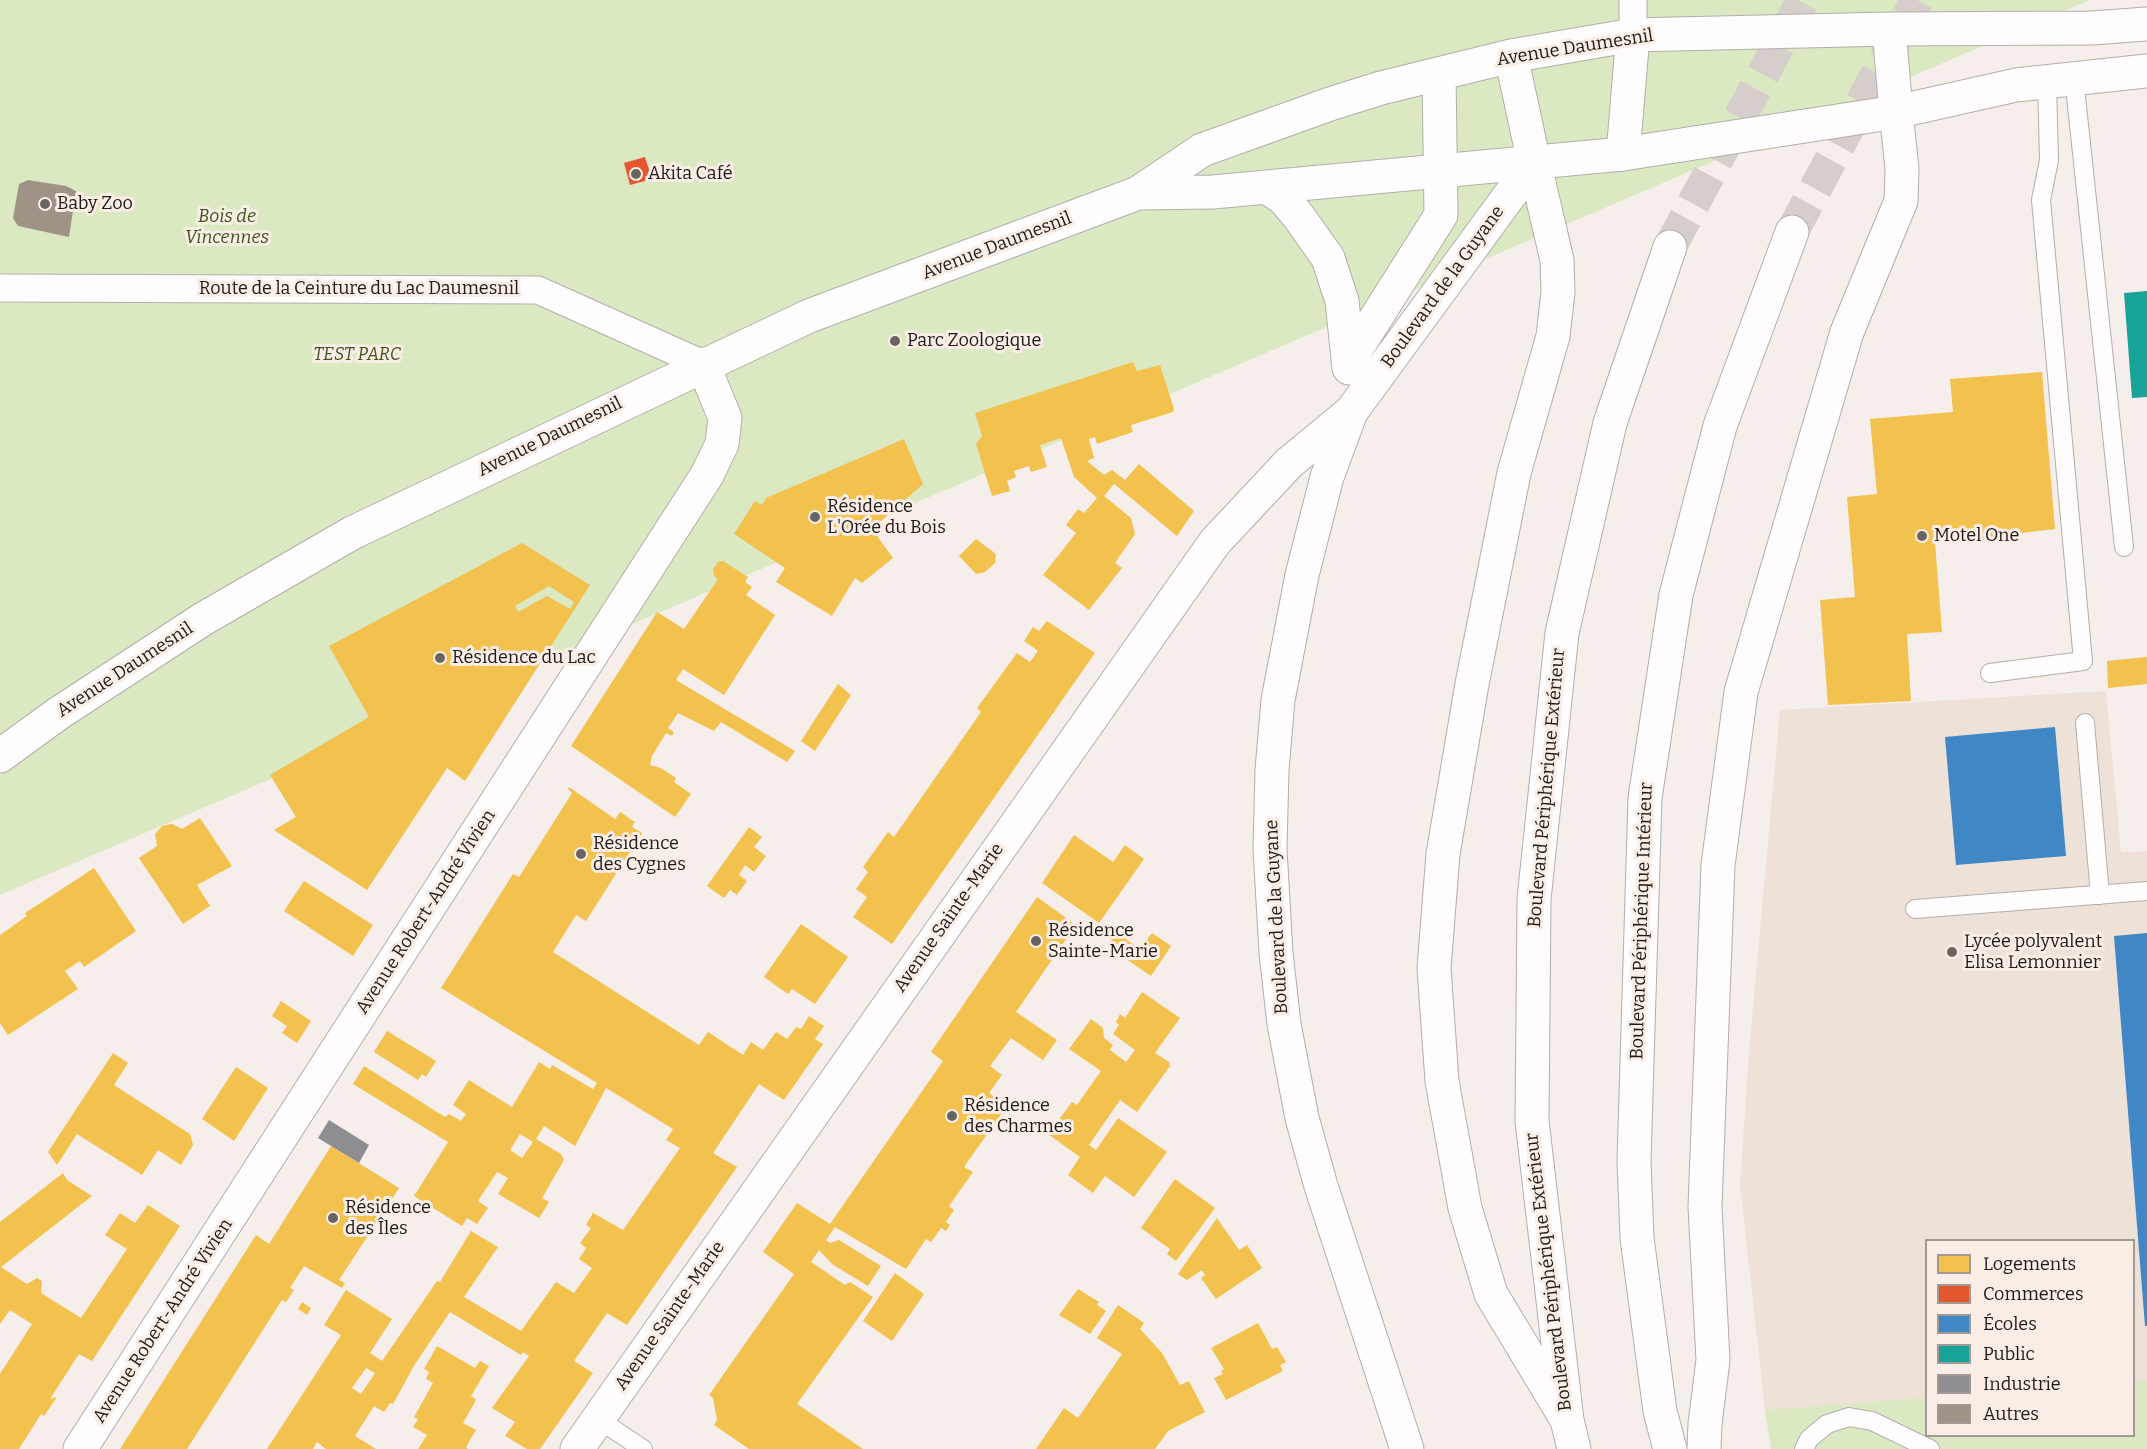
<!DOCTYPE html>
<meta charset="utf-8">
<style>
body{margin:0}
#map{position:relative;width:2147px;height:1449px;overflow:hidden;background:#f5eeea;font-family:Bitter,serif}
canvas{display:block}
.legend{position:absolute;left:1925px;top:1239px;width:210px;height:198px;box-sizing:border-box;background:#f9ede6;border:2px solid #a19994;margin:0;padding:8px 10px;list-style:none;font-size:18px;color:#1e1a18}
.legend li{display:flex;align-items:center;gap:12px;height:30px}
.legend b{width:30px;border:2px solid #a19994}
</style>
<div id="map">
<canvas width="2147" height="1449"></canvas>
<ul class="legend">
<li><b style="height:16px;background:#f2c14e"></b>Logements</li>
<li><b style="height:16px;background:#e4572e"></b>Commerces</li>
<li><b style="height:16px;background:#3f88c5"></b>Écoles</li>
<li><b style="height:16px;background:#17a398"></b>Public</li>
<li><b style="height:16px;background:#8d8d92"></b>Industrie</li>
<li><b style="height:16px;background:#9f9286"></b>Autres</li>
</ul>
</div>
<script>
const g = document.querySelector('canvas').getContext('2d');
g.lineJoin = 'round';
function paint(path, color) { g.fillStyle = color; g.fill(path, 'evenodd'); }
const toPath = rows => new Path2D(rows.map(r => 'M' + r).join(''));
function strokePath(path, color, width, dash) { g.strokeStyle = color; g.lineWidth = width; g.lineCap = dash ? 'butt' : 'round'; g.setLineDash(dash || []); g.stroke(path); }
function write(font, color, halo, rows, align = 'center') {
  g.font = font + ' Bitter,serif'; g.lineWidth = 6; g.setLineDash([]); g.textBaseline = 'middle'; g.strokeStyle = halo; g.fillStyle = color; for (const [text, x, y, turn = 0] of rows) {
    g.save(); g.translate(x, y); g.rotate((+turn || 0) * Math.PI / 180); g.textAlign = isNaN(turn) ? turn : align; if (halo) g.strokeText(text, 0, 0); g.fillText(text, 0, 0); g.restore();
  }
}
const built = toPath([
 [2106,691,2121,852,2147,851,2147,1394,2134,1395,2134,1240,1926,1240,1926,1404,1765,1410,1740,1185,1749,1052,1780,710]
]);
const green = toPath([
 [0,0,2090,0,0,895],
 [2147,1381,2147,1449,1771,1449,1765,1410,1926,1398,1926,1436,2134,1436,2134,1382]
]);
const homes = toPath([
 [1133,362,1137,371,1160,365,1174,409,1173,412,1131,425,1133,432,1097,444,1095,437,1089,439,1094,458,1087,461,1104,475,1112,470,1125,480,1139,464,1194,511,1177,536,1114,484,1104,496,1131,518,1135,534,1115,563,1122,568,1089,610,1043,575,1076,533,1066,525,1078,509,1084,513,1097,498,1074,477,1061,438,1040,445,1047,467,1031,472,1029,466,1014,471,1016,477,1007,481,1010,491,992,496,976,444,982,436,975,413],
 [2042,372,2055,529,1935,543,1942,632,1907,634,1911,701,1828,705,1820,600,1855,597,1847,497,1877,494,1870,419,1953,412,1950,379],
 [904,439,923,484,872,529,893,558,862,583,855,578,832,616,776,582,785,568,734,534,755,501,762,505,766,498],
 [976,539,996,554,995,563,985,572,976,574,959,556],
 [522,543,590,585,465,781,447,768,367,890,274,830,296,817,270,775,369,717,329,646],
 [549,586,574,602,570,609,547,596,518,612,515,606],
 [723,561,748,577,745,582,752,587,746,595,775,615,724,695,683,669,676,680,795,751,787,762,721,722,714,731,678,713,668,728,674,732,672,736,666,733,652,756,650,765,661,768,676,778,674,782,691,794,675,817,571,746,657,612,684,629,718,579,714,576,713,569,718,562],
 [1047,621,1095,653,892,944,853,917,867,897,856,889,868,872,863,867,888,832,894,837,981,712,977,708,1017,653,1030,662,1038,651,1024,641,1033,627,1039,631],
 [2147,657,2147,684,2108,688,2107,661],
 [838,684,851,695,815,751,801,741],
 [569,787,615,819,620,812,635,822,632,827,642,833,586,921,576,915,553,952,699,1045,708,1032,743,1055,751,1042,763,1050,776,1032,787,1039,796,1027,801,1029,809,1016,824,1026,815,1039,823,1044,784,1100,759,1084,713,1153,737,1167,627,1325,607,1313,574,1361,593,1373,540,1449,527,1449,505,1436,515,1422,492,1408,529,1356,523,1352,521,1355,450,1312,415,1364,393,1404,390,1403,384,1412,374,1406,355,1436,376,1449,326,1449,317,1442,313,1449,267,1449,341,1335,324,1325,346,1290,392,1319,370,1353,382,1361,437,1281,440,1282,471,1231,498,1247,464,1297,521,1331,556,1282,574,1293,592,1268,579,1259,586,1248,580,1243,591,1228,586,1225,593,1213,623,1230,680,1148,666,1140,673,1129,606,1088,575,1146,544,1126,536,1139,561,1154,564,1160,542,1198,549,1202,539,1218,498,1194,508,1178,497,1172,478,1201,488,1208,477,1224,467,1218,462,1226,414,1196,448,1142,353,1084,364,1066,445,1117,449,1114,461,1121,466,1114,453,1105,469,1080,512,1107,539,1062,550,1069,552,1065,593,1089,597,1083,441,988,513,874,519,877,572,793,568,789],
 [520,1134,533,1142,522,1158,510,1150],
 [366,1368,375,1373,361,1394,352,1388],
 [200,818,232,866,197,885,210,906,183,924,139,858,157,846,155,834,162,826,172,824,182,829],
 [749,827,762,837,754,847,766,856,754,872,745,865,739,875,747,881,737,895,730,890,724,898,707,886],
 [1074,835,1113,862,1125,845,1144,859,1099,923,1042,883],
 [94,868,136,931,84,967,80,961,65,971,78,989,8,1035,0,1023,0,935,27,916,25,913],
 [304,881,373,925,353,956,284,911],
 [1037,897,1076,925,1016,1012,1057,1040,1043,1060,1011,1038,990,1066,1002,1075,989,1093,1007,1106,964,1167,973,1172,949,1206,954,1210,946,1222,950,1225,946,1231,941,1228,931,1242,926,1239,906,1269,835,1227,826,1240,830,1243,839,1240,881,1266,868,1286,832,1264,819,1250,811,1262,845,1285,850,1282,873,1297,797,1404,863,1449,749,1449,714,1425,717,1420,713,1398,709,1395,794,1274,763,1252,797,1203,830,1224,943,1061,931,1052],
 [801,924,848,957,815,1004,792,989,788,994,764,977],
 [1117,933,1140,949,1152,933,1171,946,1151,976,1107,946],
 [1142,992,1180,1018,1155,1053,1169,1062,1170,1066,1137,1112,1120,1100,1089,1145,1096,1150,1118,1118,1167,1152,1134,1197,1105,1176,1093,1193,1068,1175,1080,1157,1048,1134,1072,1102,1077,1105,1101,1071,1069,1049,1091,1019,1103,1028,1104,1038,1113,1045,1110,1050,1126,1062,1135,1050,1113,1034,1119,1025,1116,1022,1120,1014,1125,1018],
 [281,1001,311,1021,297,1043,282,1033,287,1026,272,1016],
 [387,1031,436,1061,426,1077,422,1074,418,1080,374,1052],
 [113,1053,128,1063,114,1085,190,1134,193,1145,181,1165,158,1150,142,1175,77,1134,57,1165,48,1152],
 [236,1067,268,1088,234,1141,202,1119],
 [331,1146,399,1188,339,1280,345,1283,342,1288,304,1266,290,1288,294,1290,286,1302,282,1300,187,1449,120,1449,256,1235,269,1244],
 [63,1173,67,1180,92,1196,1,1267,27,1284,37,1278,42,1281,41,1293,81,1318,127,1249,105,1235,120,1213,135,1223,148,1205,180,1226,92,1361,79,1354,50,1399,57,1397,44,1416,41,1414,19,1449,0,1449,0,1374,32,1324,10,1310,0,1324,0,1222],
 [1175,1179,1215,1208,1176,1261,1167,1254,1170,1249,1141,1228],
 [1217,1218,1239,1250,1247,1245,1262,1268,1216,1299,1201,1278,1205,1275,1202,1270,1187,1280,1178,1274],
 [895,1273,924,1294,892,1341,863,1321],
 [1078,1289,1099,1302,1097,1305,1106,1311,1090,1334,1059,1315],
 [302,1302,311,1308,307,1315,298,1309],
 [1118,1305,1144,1323,1140,1329,1162,1353,1180,1385,1189,1381,1205,1412,1168,1431,1155,1449,1036,1449,1064,1408,1078,1418,1122,1354,1097,1338],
 [1258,1323,1272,1349,1277,1347,1286,1362,1280,1365,1283,1371,1226,1400,1214,1378,1223,1374,1221,1371,1224,1369,1211,1348],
 [437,1346,475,1368,480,1361,489,1366,471,1396,476,1400,463,1423,476,1430,466,1447,468,1449,418,1449,427,1435,413,1427,418,1419,414,1417,433,1383,426,1379,429,1372,424,1369]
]);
const shops = toPath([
 [645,157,652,179,630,185,624,163]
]);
const schools = toPath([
 [2055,727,2066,856,1956,865,1945,737],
 [2147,933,2147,1326,2145,1326,2114,936]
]);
const public = toPath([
 [2147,291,2147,397,2132,398,2124,293]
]);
const industry = toPath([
 [329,1120,369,1145,359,1163,318,1138]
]);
const building = toPath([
 [28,180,66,186,76,191,69,237,18,226,13,218,19,184]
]);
const trunkTunnel = toPath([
 [1792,232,1917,0],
 [1670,247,1803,0]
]);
const service = toPath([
 [2074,78,2124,547],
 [1990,673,2083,661,2041,200,2049,160,2047,81],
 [2085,723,2100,895],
 [1915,909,2147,891],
 [598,1419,643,1449],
 [1804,1449,1809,1439,1827,1424,1849,1417,1872,1421,1930,1449]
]);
const pedestrian = toPath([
 [1633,35,1633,0],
 [0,288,538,290,703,364]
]);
const minor = toPath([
 [1623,154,1633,35],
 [80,1449,707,475,722,444,725,418,703,364],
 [577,1449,1215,542,1289,463,1351,412]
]);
const tertiary = toPath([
 [1268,188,1284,199,1299,217,1328,258,1342,301,1349,368],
 [1348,362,1441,215,1439,74],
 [1407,1449,1321,1186,1302,1118,1284,1024,1276,953,1270,849,1272,770,1278,700,1302,575,1327,477,1351,412,1534,162,1511,56]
]);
const secondary = toPath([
 [1889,29,1896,112],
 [1138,193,1213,192,1623,154,1896,112,2016,85,2147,71],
 [0,756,59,713,203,619,352,533,809,316,1138,193,1202,150,1330,104,1381,88,1511,56,1633,35,1889,29,2092,28,2147,24]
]);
const trunk = toPath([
 [1534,162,1557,260,1558,292,1553,336,1514,473,1472,684,1443,854,1434,968,1442,1081,1465,1208,1491,1294,1567,1420],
 [1574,1449,1567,1420,1532,1121,1534,899,1562,633,1610,423,1670,247],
 [1670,1449,1660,1411,1637,1238,1634,1161,1645,798,1676,595,1720,426,1792,232],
 [1704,1449,1705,1424,1713,1360,1705,1207,1718,865,1741,692,1847,332,1901,201,1902,168,1896,112]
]);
const markers = [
 [636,174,6,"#696462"],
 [45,204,6,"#696462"],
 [895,341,6,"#696462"],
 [815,517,6,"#696462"],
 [1922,536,6,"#696462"],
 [440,658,6,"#696462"],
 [581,854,6,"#696462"],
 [1036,941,6,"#696462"],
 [1952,952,6,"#696462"],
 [952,1116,6,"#696462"],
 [333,1218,6,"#696462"]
];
const streetNames = [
 ["Avenue Daumesnil",1575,48,-9],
 ["Avenue Daumesnil",997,246,-21],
 ["Boulevard de la Guyane",1443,287,-54],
 ["Route de la Ceinture du Lac Daumesnil",359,289],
 ["Avenue Daumesnil",550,437,-26],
 ["Avenue Daumesnil",125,670,-33],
 ["Boulevard Périphérique Extérieur",1547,788,-85],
 ["Avenue Robert-André Vivien",426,912,-57],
 ["Boulevard de la Guyane",1277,917,-93],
 ["Avenue Sainte-Marie",949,918,-55],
 ["Boulevard Périphérique Intérieur",1642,921,-88],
 ["Boulevard Périphérique Extérieur",1549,1272,-97],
 ["Avenue Sainte-Marie",670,1316,-55],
 ["Avenue Robert-André Vivien",163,1321,-57]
];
const poiNames = [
 ["Akita Café",648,174],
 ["Baby Zoo",57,204],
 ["Parc Zoologique",907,341],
 ["Résidence",827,507],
 ["L'Orée du Bois",827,528],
 ["Motel One",1934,536],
 ["Résidence du Lac",452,658],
 ["Résidence",593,844],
 ["des Cygnes",593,865],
 ["Résidence",1048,931],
 ["Sainte-Marie",1048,952],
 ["Lycée polyvalent",1964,942],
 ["Elisa Lemonnier",1964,963],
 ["Résidence",964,1106],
 ["des Charmes",964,1127],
 ["Résidence",345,1208],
 ["des Îles",345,1229]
];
const parkNames = [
 ["Bois de",227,217],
 ["Vincennes",227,238],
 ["TEST PARC",357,355]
];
paint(built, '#ede1d8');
paint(green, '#dbe9c2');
paint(homes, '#f2c14e');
paint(shops, '#e4572e');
paint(schools, '#3f88c5');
paint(public, '#17a398');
paint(industry, '#8d8d92');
paint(building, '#9f9286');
strokePath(trunkTunnel, '#d5ceca', 33, [33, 16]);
strokePath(service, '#b2aeab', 20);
strokePath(pedestrian, '#b2aeab', 29);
strokePath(minor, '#b2aeab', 35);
strokePath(tertiary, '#b2aeab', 35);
strokePath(secondary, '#b2aeab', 35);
strokePath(trunk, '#b2aeab', 35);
strokePath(service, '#fefcfc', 18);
strokePath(pedestrian, '#fefcfc', 27);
strokePath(minor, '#fefcfc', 33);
strokePath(tertiary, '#fefcfc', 33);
strokePath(secondary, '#fefcfc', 33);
strokePath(trunk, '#fefcfc', 33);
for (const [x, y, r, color] of markers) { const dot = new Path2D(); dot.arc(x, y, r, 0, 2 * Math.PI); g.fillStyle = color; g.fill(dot); strokePath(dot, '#f9ede6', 2); }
write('18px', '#1e1a18', '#f9ede6', streetNames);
write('18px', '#1e1a18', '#f9ede6', poiNames, 'left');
write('italic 18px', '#3c551a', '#f9ede6', parkNames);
</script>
